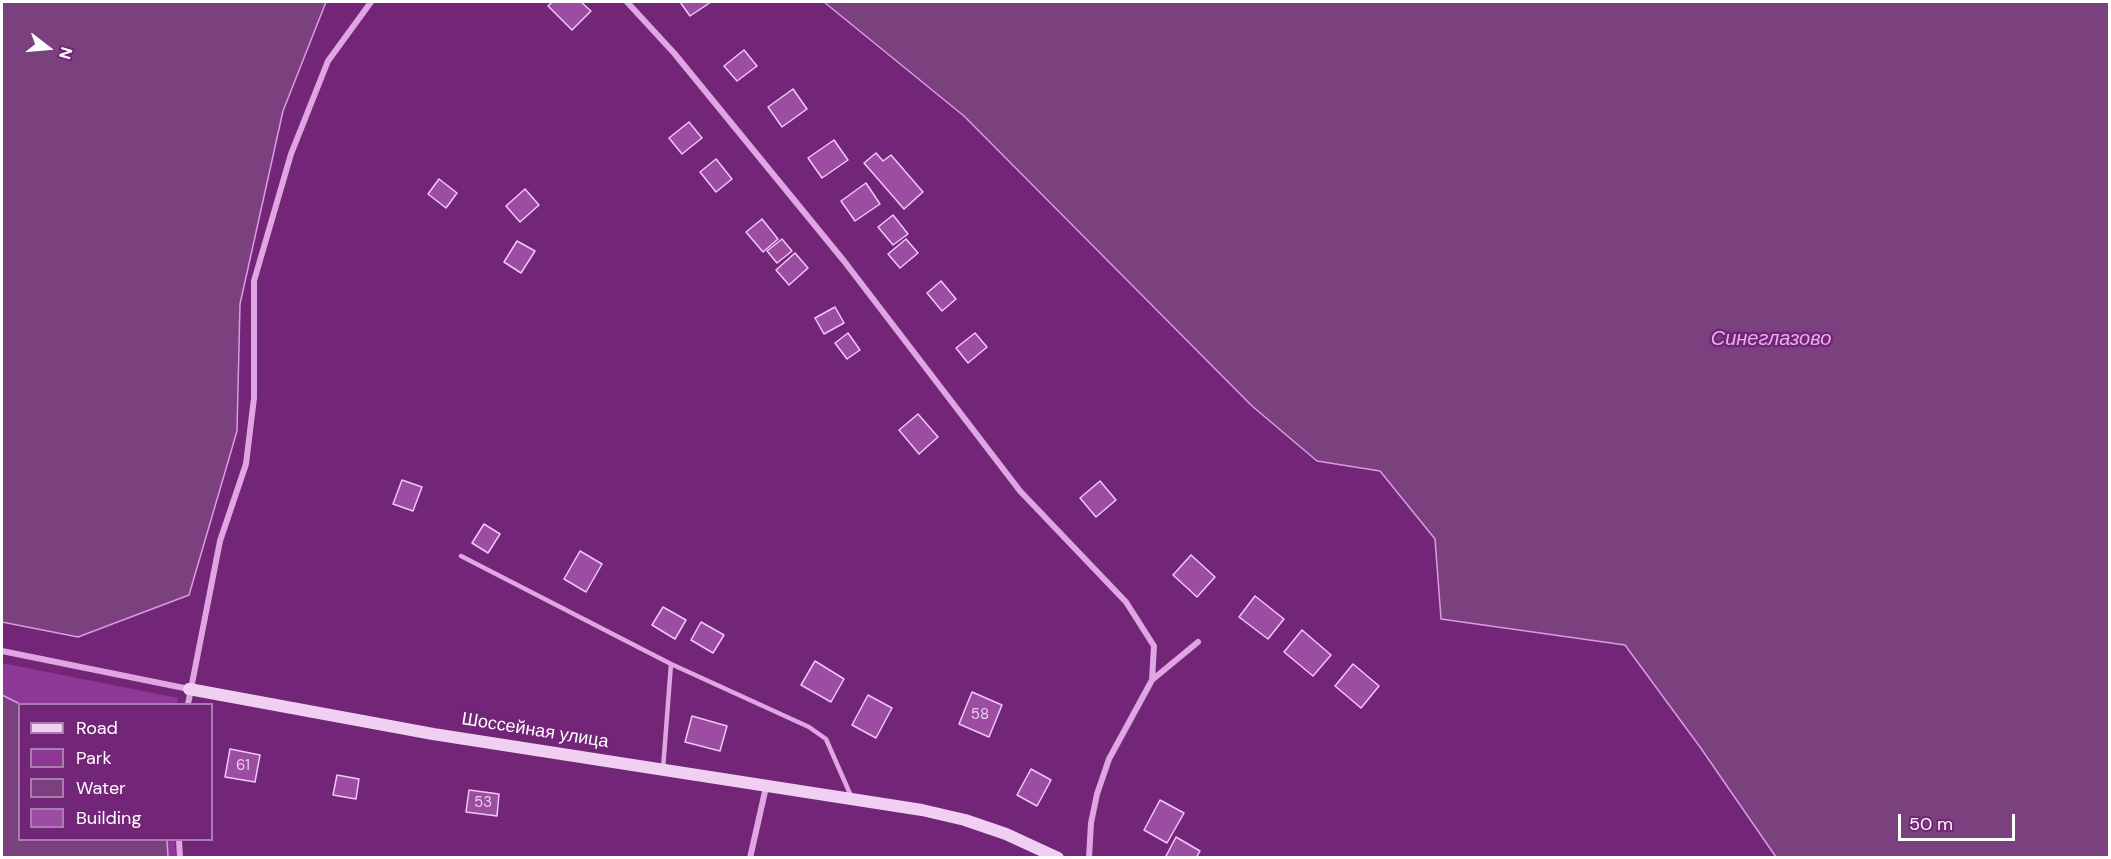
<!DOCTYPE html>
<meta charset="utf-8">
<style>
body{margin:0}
#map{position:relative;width:2111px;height:859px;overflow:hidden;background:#732578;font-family:"DM Sans",sans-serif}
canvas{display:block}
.frame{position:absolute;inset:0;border:3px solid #fff;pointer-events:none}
.legend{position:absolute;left:18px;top:703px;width:195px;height:138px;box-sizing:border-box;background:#732578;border:2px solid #ab7cae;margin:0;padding:8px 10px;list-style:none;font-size:18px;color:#fff}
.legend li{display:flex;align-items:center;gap:12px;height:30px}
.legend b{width:30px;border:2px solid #ab7cae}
.north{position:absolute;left:18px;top:18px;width:60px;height:60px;-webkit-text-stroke:4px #732578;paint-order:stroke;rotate:106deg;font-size:16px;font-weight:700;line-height:24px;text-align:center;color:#fff}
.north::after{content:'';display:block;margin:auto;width:21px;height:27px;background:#fff;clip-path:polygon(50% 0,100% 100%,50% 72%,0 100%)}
.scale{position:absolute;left:1898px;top:814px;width:117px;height:27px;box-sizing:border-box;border:3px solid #fff;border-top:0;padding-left:8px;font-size:18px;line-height:21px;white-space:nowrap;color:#fff;-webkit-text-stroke:4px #732578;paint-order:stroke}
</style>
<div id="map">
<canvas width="2111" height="859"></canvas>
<div class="frame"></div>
<ul class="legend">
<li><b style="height:8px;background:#f1cff3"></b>Road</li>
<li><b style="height:16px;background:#8e3895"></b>Park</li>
<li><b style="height:16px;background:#7b417e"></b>Water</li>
<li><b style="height:16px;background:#9c4da2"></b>Building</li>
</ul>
<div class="north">N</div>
<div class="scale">50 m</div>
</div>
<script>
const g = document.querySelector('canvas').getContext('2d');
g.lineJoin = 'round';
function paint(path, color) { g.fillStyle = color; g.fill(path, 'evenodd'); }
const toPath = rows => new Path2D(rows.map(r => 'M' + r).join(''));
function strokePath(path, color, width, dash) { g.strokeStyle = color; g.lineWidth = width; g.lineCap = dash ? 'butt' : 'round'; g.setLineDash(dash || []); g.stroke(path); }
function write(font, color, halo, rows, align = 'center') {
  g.font = font + ' "DM Sans",sans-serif'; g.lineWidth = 5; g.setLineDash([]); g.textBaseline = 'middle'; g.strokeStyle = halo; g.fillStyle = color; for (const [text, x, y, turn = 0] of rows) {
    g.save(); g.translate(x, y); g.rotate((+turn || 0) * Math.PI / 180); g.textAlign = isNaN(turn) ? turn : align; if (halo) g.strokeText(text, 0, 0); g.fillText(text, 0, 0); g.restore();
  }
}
const green = toPath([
 [2,663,178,698,177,704,20,704,20,840,175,840,176,857,2,857]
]);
const water = toPath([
 [2,2,326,2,283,111,240,304,237,431,189,595,78,637,2,622,2,2],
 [824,2,2109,2,2109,857,1776,857,1700,747,1625,645,1441,619,1435,539,1380,471,1317,461,1252,406,964,116,824,2],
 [2,695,20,704,20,840,167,840,168,857,2,857,2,695]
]);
const building = toPath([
 [552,2,581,2,591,11,572,30,548,6,552,2],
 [680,2,711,2,690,16,680,2],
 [744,50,757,66,737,81,724,66,744,50],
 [793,89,807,109,782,127,768,107,793,89],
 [689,122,702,138,682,154,669,138,689,122],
 [834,140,848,160,822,178,808,158,834,140],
 [876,153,883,161,891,155,923,192,904,209,864,163,876,153],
 [716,159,732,179,716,192,700,172,716,159],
 [439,179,457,193,446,208,428,194,439,179],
 [866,183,880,204,855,221,841,201,866,183],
 [525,189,539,205,520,222,506,206,525,189],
 [893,215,908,234,893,245,878,227,893,215],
 [762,219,778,239,763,252,746,232,762,219],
 [782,239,792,251,777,263,767,251,782,239],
 [906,239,918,253,900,268,888,254,906,239],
 [517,241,535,251,521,273,504,262,517,241],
 [795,253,808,268,789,285,776,270,795,253],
 [941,281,956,299,942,311,927,293,941,281],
 [835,307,844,323,824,334,815,318,835,307],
 [848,333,860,350,847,359,835,343,848,333],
 [975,333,987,347,968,363,956,348,975,333],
 [918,414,938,437,919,454,899,430,918,414],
 [402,480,422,487,413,511,393,504,402,480],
 [1100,481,1116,500,1096,517,1080,498,1100,481],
 [484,524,500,534,488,553,472,543,484,524],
 [580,551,602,564,586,592,564,579,580,551],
 [1191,555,1215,577,1197,597,1173,575,1191,555],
 [1255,596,1284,619,1268,639,1239,617,1255,596],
 [663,607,686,620,675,639,652,625,663,607],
 [701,622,724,635,713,653,691,640,701,622],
 [1302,630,1331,655,1313,676,1284,652,1302,630],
 [815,661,844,679,831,702,801,685,815,661],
 [1353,664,1379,686,1361,708,1335,686,1353,664],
 [972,692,1002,705,989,737,959,724,972,692],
 [868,695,892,708,876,738,852,725,868,695],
 [692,716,727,726,720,751,685,742,692,716],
 [230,749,260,755,255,782,225,777,230,749],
 [1031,769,1051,780,1037,806,1017,795,1031,769],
 [337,775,359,779,356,799,333,795,337,775],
 [469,790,499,794,497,816,466,812,469,790],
 [1160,800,1184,813,1167,843,1144,830,1160,800],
 [1176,837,1200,851,1196,858,1165,858,1176,837]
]);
const lane = toPath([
 [461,556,671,664,663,769],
 [671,664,809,727,826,739,851,796]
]);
const street = toPath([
 [627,2,674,53,844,261,1020,491,1126,602,1154,646,1152,680],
 [2,651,189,689],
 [188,704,220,541,246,464,254,398,254,281,291,154,328,61,371,2],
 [179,840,180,858],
 [750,858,766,787],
 [1089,858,1091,823,1097,794,1109,759,1152,680,1198,642]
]);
const secondary = toPath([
 [189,689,433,734,922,810,965,820,1006,834,1058,858]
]);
const numberNames = [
 ["58",980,715],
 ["61",243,766],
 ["53",483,803]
];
const streetNames = [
 ["Шоссейная улица",535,731,9]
];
const waterNames = [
 ["Синеглазово",1771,340]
];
paint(green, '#8e3895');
paint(water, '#7b417e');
strokePath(water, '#dd9ae4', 1.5);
paint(building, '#9c4da2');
strokePath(building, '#f0c9f3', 1.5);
strokePath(lane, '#dfa6e3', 4.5);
strokePath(street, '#dfa6e3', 6);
strokePath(secondary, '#f1cff3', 12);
write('15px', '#e6d2e8', null, numberNames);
write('18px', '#fff', '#732578', streetNames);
write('italic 20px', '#e7b1eb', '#732578', waterNames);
</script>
